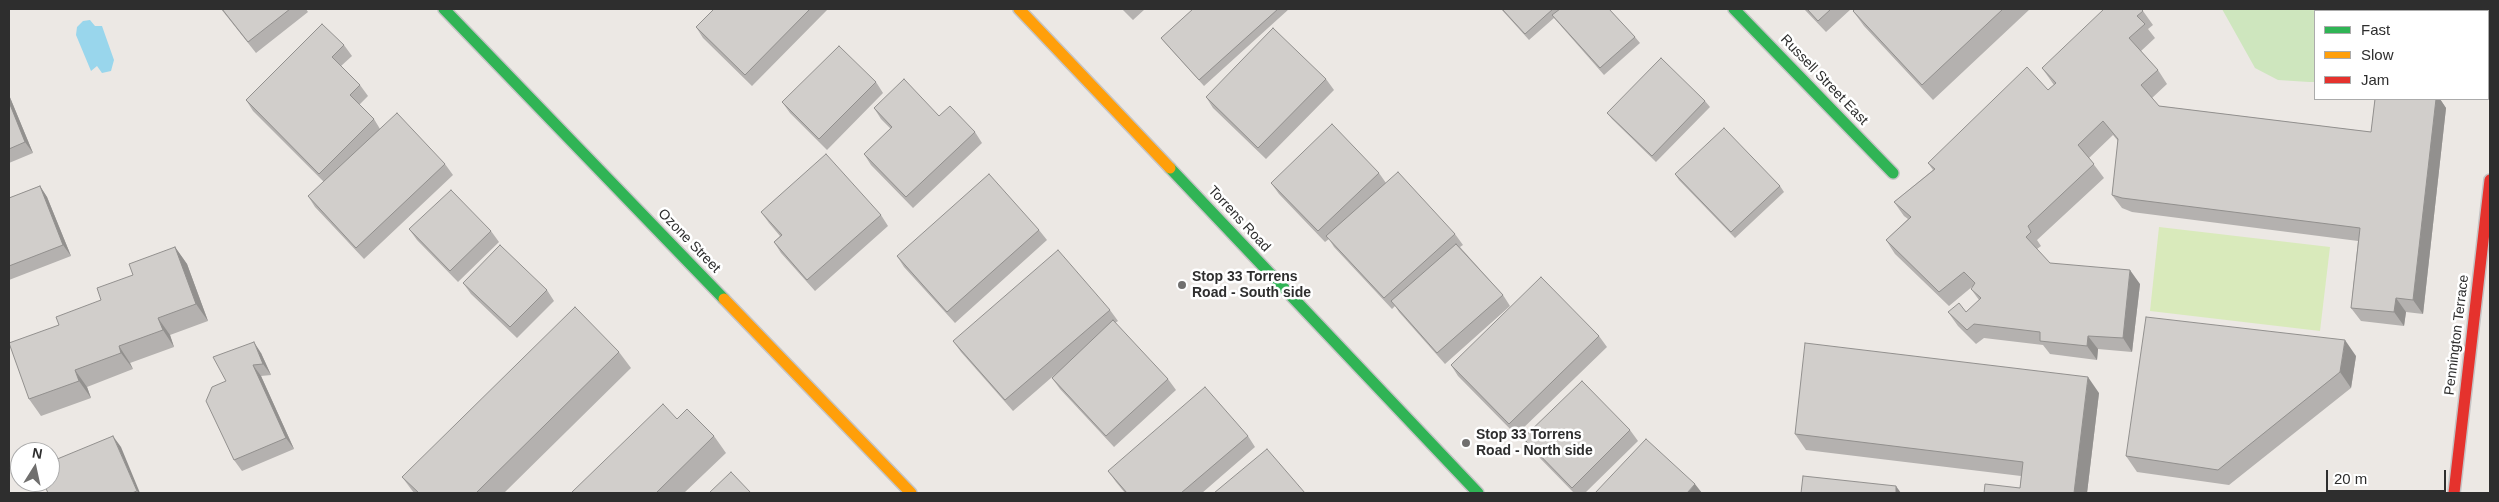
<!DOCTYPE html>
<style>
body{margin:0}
#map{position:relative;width:2499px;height:502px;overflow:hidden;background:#ece8e4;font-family:Arial,sans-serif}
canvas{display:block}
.frame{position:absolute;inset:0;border:10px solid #2e2e2e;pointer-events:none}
.legend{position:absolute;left:2314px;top:10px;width:175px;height:90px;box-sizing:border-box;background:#fff;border:1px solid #ababab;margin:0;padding:6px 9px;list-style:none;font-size:15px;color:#2e2e2e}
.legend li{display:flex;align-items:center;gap:10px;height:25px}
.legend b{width:25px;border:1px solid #ababab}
.north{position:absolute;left:10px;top:442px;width:50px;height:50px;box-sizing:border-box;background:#fff;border:1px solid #ababab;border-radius:50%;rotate:10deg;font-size:14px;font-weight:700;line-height:20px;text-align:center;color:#2e2e2e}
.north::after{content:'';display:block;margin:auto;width:18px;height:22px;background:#706f6e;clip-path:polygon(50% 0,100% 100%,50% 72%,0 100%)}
.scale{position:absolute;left:2326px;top:470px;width:120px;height:22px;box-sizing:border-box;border:2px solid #2e2e2e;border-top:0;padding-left:6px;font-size:15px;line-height:18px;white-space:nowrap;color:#2e2e2e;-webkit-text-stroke:4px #fff;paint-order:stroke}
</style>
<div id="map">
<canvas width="2499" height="502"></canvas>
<div class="frame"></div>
<ul class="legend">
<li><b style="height:6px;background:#30b455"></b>Fast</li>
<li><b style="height:6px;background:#ff9f0a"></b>Slow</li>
<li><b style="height:6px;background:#e5322d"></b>Jam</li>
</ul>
<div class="north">N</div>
<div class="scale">20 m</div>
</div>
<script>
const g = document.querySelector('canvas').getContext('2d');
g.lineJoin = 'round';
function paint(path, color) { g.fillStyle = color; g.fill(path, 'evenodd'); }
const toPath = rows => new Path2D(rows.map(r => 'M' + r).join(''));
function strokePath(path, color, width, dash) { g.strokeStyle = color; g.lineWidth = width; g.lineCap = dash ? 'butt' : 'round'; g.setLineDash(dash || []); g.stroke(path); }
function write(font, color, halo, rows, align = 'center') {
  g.font = font + ' Arial,sans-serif'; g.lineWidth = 5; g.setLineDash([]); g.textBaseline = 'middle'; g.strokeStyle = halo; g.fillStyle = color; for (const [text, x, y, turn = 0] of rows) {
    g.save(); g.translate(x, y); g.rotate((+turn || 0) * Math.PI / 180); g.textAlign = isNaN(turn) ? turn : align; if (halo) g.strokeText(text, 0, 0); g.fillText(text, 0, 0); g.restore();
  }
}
const green = toPath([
 [2222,9,2383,9,2382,11,2315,11,2315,82,2309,82,2278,80,2255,68]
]);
const pitch = toPath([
 [2159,227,2330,247,2320,331,2150,311]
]);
const water = toPath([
 [90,20,95,26,102,26,114,60,111,71,102,73,97,66,91,71,76,35,77,27,83,21]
]);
const fast = toPath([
 [444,9,724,299],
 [1734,9,1893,173],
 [1170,168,1478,493]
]);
const slow = toPath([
 [1019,9,1170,168],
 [724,299,911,493]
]);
const jam = toPath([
 [2454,493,2490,180]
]);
const wall = toPath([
 [221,9,306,9,308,12,256,53],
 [714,9,828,9,752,86,703,38,696,27],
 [1122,9,1145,9,1133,20],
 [1193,9,1289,9,1204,86,1166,44,1161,38],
 [1501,9,1609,9,1635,37,1640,43,1604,75,1554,18,1529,40],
 [1804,9,1851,9,1826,32],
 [1855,9,2030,9,1933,100,1864,26,1853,11],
 [2143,11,2153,25,2148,29,2155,38,2141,51,2158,70,2167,84,2152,98,2159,106,2371,132,2375,99,2440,99,2446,108,2423,314,2406,312,2404,326,2361,321,2351,308,2358,241,2132,212,2122,208,2112,195,2118,141,2113,135,2089,158,2104,178,2037,240,2041,246,2037,249,2050,263,2140,284,2132,352,2098,349,2097,360,2050,354,2043,345,1984,338,1976,344,1958,326,1948,312,1966,312,1979,300,1971,289,1973,286,1949,306,1895,254,1886,240,1908,219,1904,216,1894,202,1933,170,1928,163,2048,90,2054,85,2042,68],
 [344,45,352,56,341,66,360,85,368,96,359,105,374,119,380,129,445,164,453,175,364,259,315,207,308,196,324,182,253,111,246,100],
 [1326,79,1334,90,1266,159,1213,108,1206,97],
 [876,82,883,93,827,150,790,113,782,102],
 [9,95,33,153,9,163],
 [1705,101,1710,107,1656,162,1612,119,1607,113],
 [874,108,939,116,975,132,982,143,913,208,871,165,864,154,891,129,881,119],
 [1379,173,1386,183,1455,234,1463,245,1460,247,1503,295,1510,306,1445,364,1399,312,1395,306,1392,309,1334,247,1329,239,1325,242,1279,194,1271,183],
 [1675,174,1780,186,1784,192,1735,238,1679,180],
 [40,186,47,197,71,256,9,280,9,198],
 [761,212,881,215,888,226,815,291,781,253,774,242,780,236,769,223],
 [409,229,491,231,499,242,458,282,417,240],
 [1039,230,1047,240,955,323,904,267,897,256],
 [175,247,187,264,208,321,170,335,174,347,130,363,133,369,87,387,91,398,41,416,29,399,59,325,101,300,133,275],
 [463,283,547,290,554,301,517,338,471,294],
 [1110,310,1118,321,1115,323,1168,379,1176,390,1114,447,1060,389,1052,378,1059,371,1013,411,961,352,953,341],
 [1599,336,1607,347,1516,435,1458,376,1451,365],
 [619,352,631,368,504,493,414,493,402,477],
 [261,353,271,375,261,376,294,449,242,471,234,460,226,381],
 [2356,356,2351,388,2229,485,2137,472,2126,456],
 [2099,393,2087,493,1984,493,2020,488,2021,476,1806,450,1795,434],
 [677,419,714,436,726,453,684,493,571,493],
 [1630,430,1638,441,1585,493,1574,493,1531,449,1523,438],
 [1248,436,1255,447,1202,493,1125,493,1116,482,1108,471]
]);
const shadedWall = toPath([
 [9,95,33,153,25,142,9,102],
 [2436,99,2440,99,2446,108,2423,314,2413,300],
 [40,186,47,197,71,256,63,245],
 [175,247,187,264,208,321,196,304],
 [2130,270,2140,284,2132,352,2123,338],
 [2396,298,2406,312,2404,326,2394,312],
 [158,318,170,335,174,347,163,330],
 [2088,336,2098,349,2097,360,2087,346],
 [2345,340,2356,356,2351,388,2340,372],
 [254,342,261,353,271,375,263,364],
 [119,346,130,363,133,369,121,353],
 [253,365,261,376,294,449,286,438],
 [75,370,87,387,91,398,79,381],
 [2088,377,2099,393,2087,493,2074,493],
 [113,436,121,447,140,493,138,493,137,491],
 [1695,484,1702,493,1687,493],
 [1896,486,1901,493,1896,493]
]);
const building = toPath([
 [222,9,290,9,248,42,222,9],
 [714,9,810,9,745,75,696,27,714,9],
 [1193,9,1278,9,1199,80,1161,38,1193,9],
 [1502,9,1553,9,1525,34,1502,9],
 [1560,9,1609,9,1635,37,1600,68,1552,15,1560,9],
 [1807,9,1831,9,1818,21,1807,9],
 [1855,9,2003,9,1922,85,1853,11,1855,9],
 [2104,9,2141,9,2143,11,2137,16,2145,24,2129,38,2158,70,2141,85,2159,106,2371,132,2375,99,2436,99,2413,300,2396,298,2394,312,2351,308,2360,228,2122,198,2112,195,2118,139,2103,121,2078,145,2094,164,2028,226,2031,232,2026,237,2050,263,2130,270,2123,338,2088,336,2087,346,2040,341,2040,332,1974,324,1967,330,1948,312,1959,303,1966,312,1981,298,1971,289,1975,283,1964,272,1939,292,1886,240,1911,217,1894,202,1935,169,1928,163,2027,67,2048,90,2056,83,2042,68,2104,9],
 [322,24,344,45,332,57,360,85,350,95,374,119,319,174,246,100,322,24],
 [1273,28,1326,79,1258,148,1206,97,1273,28],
 [839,46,876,82,819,139,782,102,839,46],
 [1661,58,1705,101,1652,156,1607,113,1661,58],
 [904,79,939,116,950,106,975,132,906,197,864,154,892,127,874,108,904,79],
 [9,102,25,142,9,149,9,102],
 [397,113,445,164,356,248,308,196,397,113],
 [1332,124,1379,173,1318,231,1271,183,1332,124],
 [1724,128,1780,186,1731,232,1675,174,1724,128],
 [826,154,881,215,807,280,774,242,782,235,761,212,826,154],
 [1398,172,1455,234,1384,298,1326,236,1398,172],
 [989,174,1039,230,947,312,897,256,989,174],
 [40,186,63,245,9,266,9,198,40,186],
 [451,190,491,231,450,271,409,229,451,190],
 [1456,244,1503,295,1437,353,1391,301,1456,244],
 [500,245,547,290,510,327,463,283,500,245],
 [175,247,196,304,158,318,163,330,119,346,121,353,75,370,79,381,29,399,9,343,59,325,56,317,101,300,97,288,133,275,129,264,175,247],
 [1058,250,1110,310,1005,400,953,341,1058,250],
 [1541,277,1599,336,1509,424,1451,365,1541,277],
 [575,307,619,352,476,493,419,493,402,477,575,307],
 [2146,317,2345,340,2340,372,2218,470,2126,456,2146,317],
 [1113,320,1168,379,1106,436,1052,378,1113,320],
 [254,342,263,364,253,365,286,438,234,460,206,401,212,387,226,381,213,357,254,342],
 [1805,343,2088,377,2074,493,1984,493,1985,484,2020,488,2023,462,1795,434,1805,343],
 [1582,381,1630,430,1572,488,1523,438,1582,381],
 [1205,387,1248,436,1181,493,1127,493,1108,471,1205,387],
 [663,404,677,419,687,409,714,436,656,493,571,493,663,404],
 [113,436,137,491,132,493,48,493,43,482,50,482,50,462,113,436],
 [1646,439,1695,484,1687,493,1595,493,1646,439],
 [1267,449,1305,493,1214,493,1267,449],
 [731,472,751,493,709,493,731,472],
 [1803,476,1896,486,1896,493,1801,493,1803,476]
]);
const markers = [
 [1182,285,5,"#706f6e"],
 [1466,443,5,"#706f6e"]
];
const streetNames = [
 ["Russell Street East",1824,80,46],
 ["Torrens Road",1239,219,47],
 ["Ozone Street",689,241,46],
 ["Pennington Terrace",2457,335,-83]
];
const poiNames = [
 ["Stop 33 Torrens",1192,277],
 ["Road - South side",1192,293],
 ["Stop 33 Torrens",1476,435],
 ["Road - North side",1476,451]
];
paint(green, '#cee6be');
paint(pitch, '#d9eabb');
paint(water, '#99d6ec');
strokePath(fast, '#c5c4c5', 14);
strokePath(slow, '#c5c4c5', 14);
strokePath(jam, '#c5c4c5', 14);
strokePath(fast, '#30b455', 11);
strokePath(slow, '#ff9f0a', 11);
strokePath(jam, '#e5322d', 11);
paint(wall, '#b4b1af');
paint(shadedWall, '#92908e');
paint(building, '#d1cecb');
strokePath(building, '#92908e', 1);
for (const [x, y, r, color] of markers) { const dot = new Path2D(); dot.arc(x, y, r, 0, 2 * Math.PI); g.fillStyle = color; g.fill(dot); strokePath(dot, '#fff', 2); }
write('14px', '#2e2e2e', '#fff', streetNames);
write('bold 14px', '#2e2e2e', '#fff', poiNames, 'left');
</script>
